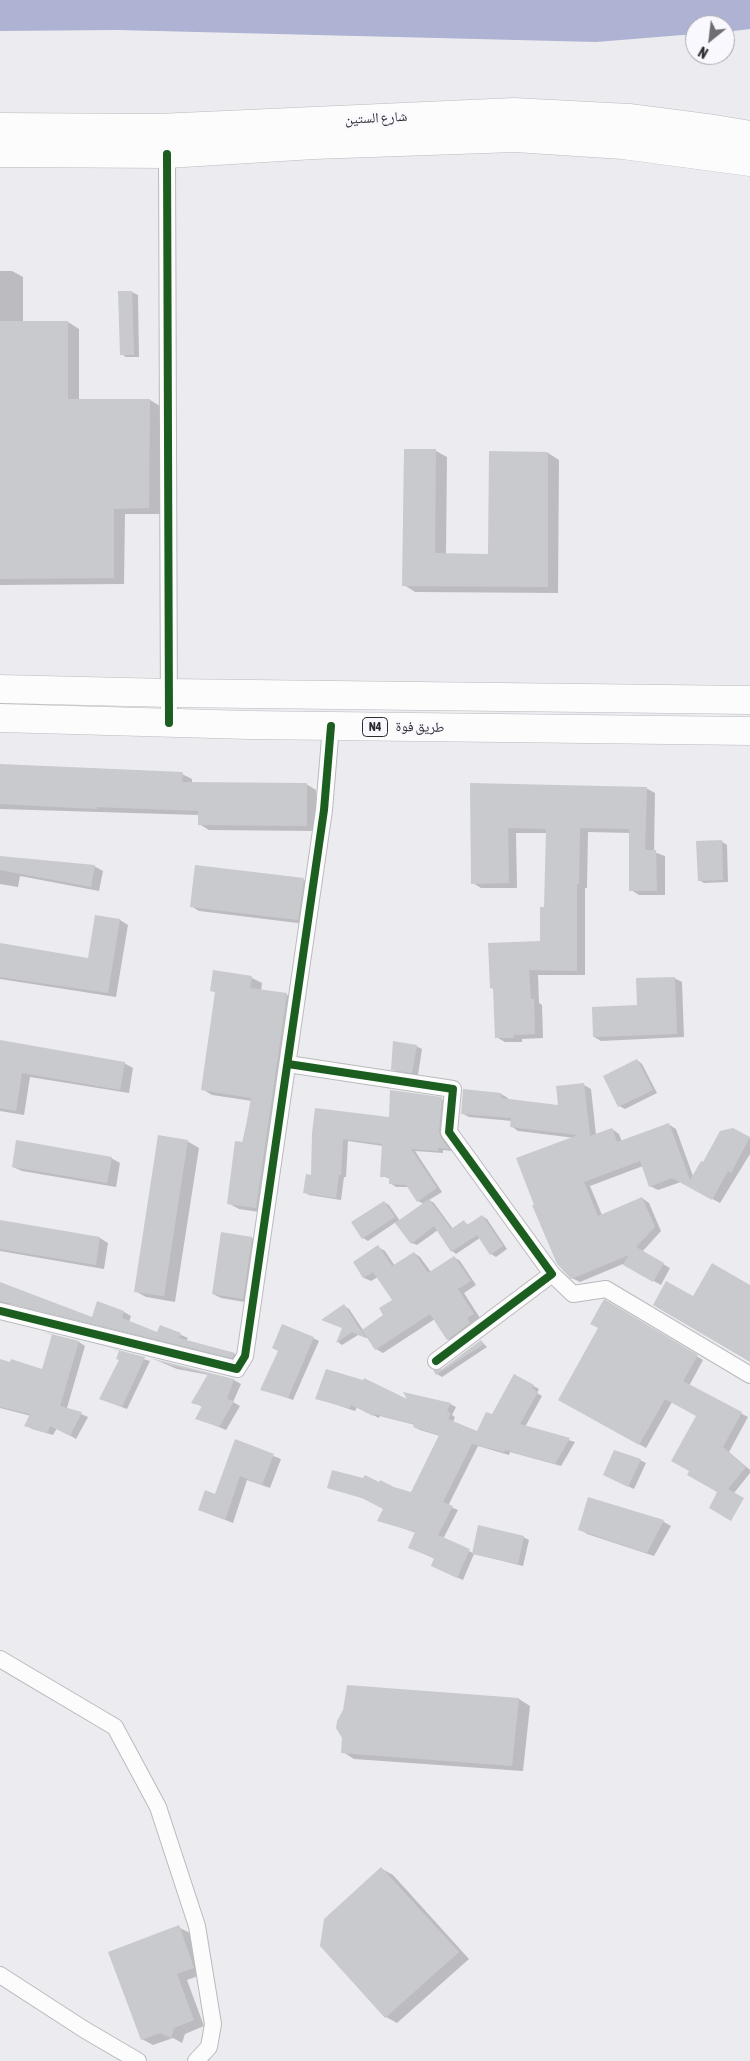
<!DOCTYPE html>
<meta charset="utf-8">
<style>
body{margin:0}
#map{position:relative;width:750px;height:2061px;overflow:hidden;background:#ececf0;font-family:"Asap Condensed",sans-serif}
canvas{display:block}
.north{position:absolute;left:685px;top:15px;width:50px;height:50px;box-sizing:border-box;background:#f8f8fe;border:1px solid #a6a6ab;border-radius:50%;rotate:209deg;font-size:14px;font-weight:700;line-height:20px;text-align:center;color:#2b2c2e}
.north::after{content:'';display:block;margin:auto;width:18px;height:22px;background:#6f6f72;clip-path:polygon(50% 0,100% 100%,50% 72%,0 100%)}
</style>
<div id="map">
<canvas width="750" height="2061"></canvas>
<div class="north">N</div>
</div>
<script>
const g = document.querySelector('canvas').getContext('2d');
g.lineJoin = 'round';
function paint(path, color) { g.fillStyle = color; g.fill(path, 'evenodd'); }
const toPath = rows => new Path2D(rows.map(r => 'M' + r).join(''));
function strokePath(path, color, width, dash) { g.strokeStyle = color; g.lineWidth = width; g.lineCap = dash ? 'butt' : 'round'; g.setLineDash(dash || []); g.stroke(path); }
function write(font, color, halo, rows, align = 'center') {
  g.font = font + ' "Asap Condensed","Noto Naskh Arabic",sans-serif'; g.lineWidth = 4; g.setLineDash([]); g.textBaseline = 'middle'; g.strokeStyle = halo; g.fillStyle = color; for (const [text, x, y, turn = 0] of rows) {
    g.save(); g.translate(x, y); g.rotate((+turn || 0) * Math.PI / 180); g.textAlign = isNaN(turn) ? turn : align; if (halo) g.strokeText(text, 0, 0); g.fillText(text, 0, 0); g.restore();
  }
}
const water = toPath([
 [0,0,750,0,750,29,725,32,725,25,695,25,695,34,596,42,117,30,0,31]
]);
const shadow = toPath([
 [0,271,12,271,23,277,23,323,68,322,79,329,79,400,150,400,160,406,160,514,125,514,124,584,0,585],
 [132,292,138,295,139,357,126,357,121,354,119,293],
 [436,451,447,457,446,554,490,555,490,452,548,453,559,460,558,593,415,592,404,585],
 [0,765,182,774,192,779,192,783,306,784,316,790,316,831,209,830,199,824,199,815,0,809],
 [472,785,646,788,655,793,654,852,665,856,665,895,639,895,631,890,630,833,588,832,587,888,585,888,585,975,538,975,539,1003,542,1005,543,1038,522,1039,522,1042,505,1042,496,1037,495,990,491,988,541,942,545,908,547,833,516,833,517,888,481,888,473,883],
 [721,841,727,845,728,882,704,883,699,880],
 [0,857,94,866,103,871,99,891,20,876,18,887,0,884],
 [304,880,312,884,306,924,199,911,191,906],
 [96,916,120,920,128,925,116,997,0,979,0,945,89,960],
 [214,972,252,978,262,983,261,991,287,995,297,1001,266,1213,239,1209,228,1203,252,1101,212,1095,202,1089,216,993,211,990],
 [674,978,682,982,684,1037,601,1041,594,1037,638,1006],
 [0,1041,124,1063,133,1068,129,1093,30,1077,24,1115,0,1111],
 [416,1046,422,1049,418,1075,398,1072,392,1069],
 [637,1060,642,1064,657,1093,625,1109,619,1106],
 [584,1085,591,1089,596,1135,612,1129,619,1134,622,1142,668,1124,676,1129,693,1176,733,1129,750,1138,750,1154,720,1203,681,1182,658,1190,650,1186,643,1166,590,1186,602,1215,642,1198,649,1203,661,1231,642,1252,670,1268,661,1285,623,1264,580,1282,572,1278,575,1138,518,1131,511,1126,512,1121,469,1117,462,1113,501,1094,508,1098,508,1100,560,1106],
 [442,1099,447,1102,444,1136,452,1151,443,1150,443,1153,415,1151,442,1192,429,1200,434,1203,453,1229,464,1222,469,1225,482,1216,487,1219,507,1249,496,1257,491,1254,480,1238,456,1254,452,1251,438,1230,417,1245,412,1243,396,1222,368,1241,363,1238,384,1202,389,1205,400,1221,424,1204,418,1201,409,1187,396,1187,390,1183,391,1179,382,1176,383,1146,348,1141,346,1177,344,1177,341,1200,309,1195,304,1192,312,1176,313,1133,390,1118],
 [187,1141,199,1148,175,1302,146,1297,135,1291],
 [111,1158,120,1163,116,1187,22,1171,13,1167],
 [0,1221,100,1238,108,1243,104,1269,0,1251],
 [252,1238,260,1243,251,1303,221,1298,213,1294],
 [378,1247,385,1251,395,1266,414,1253,420,1257,431,1272,454,1257,460,1261,476,1285,464,1293,480,1318,473,1322,476,1327,454,1343,448,1339,435,1319,383,1353,376,1349,370,1339,358,1335,342,1345,338,1342,343,1328,328,1322,344,1306,349,1309,363,1330,385,1315,394,1300,378,1277,371,1281,364,1278,354,1263],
 [0,1286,93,1318,98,1303,124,1312,131,1316,129,1322,158,1334,161,1326,188,1338,186,1341,235,1354,241,1357,240,1361,10,1304,0,1307],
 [604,1301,703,1360,689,1386,748,1417,729,1452,750,1470,750,1473,730,1498,697,1416,672,1402,646,1448,559,1400,599,1328],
 [52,1335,79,1342,85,1346,67,1408,88,1417,76,1439,57,1428,53,1435,32,1429,26,1425,31,1416,0,1408,0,1360,43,1371],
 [313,1338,319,1341,293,1400,262,1389],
 [481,1341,487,1347,442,1377,437,1374,435,1371,442,1370],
 [120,1352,150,1361,127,1409,100,1399,120,1360],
 [158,1361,234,1380,241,1384,233,1402,240,1406,226,1430,197,1418,203,1407,192,1402,209,1375,177,1369],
 [514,1375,539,1389,537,1393,542,1396,525,1427,575,1442,561,1466,510,1452,509,1455,478,1446,448,1506,458,1510,443,1539,473,1553,523,1537,529,1540,523,1566,474,1554,463,1580,432,1566,435,1559,415,1550,416,1533,379,1520,385,1508,369,1500,328,1488,380,1484,412,1493,440,1436,420,1430,414,1427,415,1425,380,1416,379,1418,357,1407,355,1411,316,1398,450,1404,456,1407,452,1415,455,1417,453,1422,478,1433,492,1415],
 [236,1441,281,1459,270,1488,247,1480,233,1523,200,1510,215,1495],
 [640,1460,646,1463,634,1489,610,1478],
 [589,1499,664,1522,671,1526,654,1556,587,1534,580,1529],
 [348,1687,519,1699,530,1706,523,1771,354,1759,343,1752,344,1710],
 [382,1869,393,1875,469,1959,397,2023,386,2017],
 [178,1927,190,1933,204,1974,187,1980,204,2026,185,2034,182,2043,173,2038,153,2045,142,2039]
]);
const building = toPath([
 [118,291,132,291,134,355,120,355],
 [0,321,68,321,68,399,150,399,149,508,114,509,114,578,0,579],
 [404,449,436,449,435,553,488,554,489,451,548,452,548,587,402,586],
 [0,764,183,772,182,782,307,783,307,826,198,825,198,811,97,807,97,809,0,804],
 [470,783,647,787,645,850,656,850,657,891,629,891,629,829,580,828,579,884,577,884,577,971,529,970,531,999,534,999,535,1034,514,1035,514,1038,495,1038,493,988,490,988,488,943,540,941,540,907,544,907,546,829,508,828,509,883,471,884],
 [722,840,723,880,698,881,696,841],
 [0,856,95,865,91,887,0,870],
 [195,865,304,878,298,920,190,907],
 [95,915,120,919,108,993,0,977,0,943,88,958],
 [213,970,252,976,250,988,287,993,256,1208,227,1204,235,1141,243,1142,251,1098,201,1090,215,992,210,991],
 [675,977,677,1034,593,1037,592,1007,637,1005,636,978],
 [0,1040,125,1062,120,1090,22,1073,16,1111,0,1108],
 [393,1041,417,1045,412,1073,391,1070],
 [637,1059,653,1090,618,1107,603,1076],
 [584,1083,590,1136,612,1128,617,1142,669,1123,690,1180,701,1161,703,1162,720,1131,733,1128,750,1137,731,1173,728,1171,712,1200,672,1178,649,1187,640,1161,584,1182,598,1216,642,1197,655,1227,636,1247,664,1263,653,1282,623,1265,629,1255,571,1279,557,1264,532,1205,534,1205,516,1158,578,1135,510,1127,511,1118,461,1114,463,1089,501,1093,501,1098,558,1105,556,1086],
 [390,1090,442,1097,439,1132,441,1138,449,1149,438,1148,438,1151,411,1149,437,1188,417,1202,406,1185,389,1184,389,1177,380,1177,382,1144,343,1139,341,1175,339,1175,336,1198,303,1193,306,1174,311,1175,312,1133,315,1108,389,1117],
 [158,1135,188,1140,164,1296,134,1292],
 [16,1140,112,1157,107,1183,12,1167],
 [429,1199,451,1229,464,1220,467,1225,482,1215,503,1246,490,1255,477,1235,451,1252,434,1226,411,1244,395,1223],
 [384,1201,395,1217,362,1239,351,1222],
 [0,1220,100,1237,96,1265,0,1249],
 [221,1232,252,1237,243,1299,212,1294],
 [378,1245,392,1266,414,1252,428,1273,454,1256,471,1281,458,1289,474,1314,467,1318,470,1323,447,1340,430,1314,375,1350,362,1330,383,1315,379,1308,392,1300,373,1272,363,1278,353,1262],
 [712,1263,750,1285,750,1362,653,1305,666,1281,693,1296],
 [0,1282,92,1317,97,1301,124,1311,122,1318,157,1332,160,1325,181,1333,179,1338,235,1353,232,1358,0,1301],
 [604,1299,698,1355,683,1381,742,1412,723,1447,746,1467,728,1489,744,1498,731,1521,709,1508,717,1492,687,1475,689,1471,671,1461,696,1416,665,1399,639,1445,558,1400,598,1328,590,1324],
 [344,1304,359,1328,366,1338,352,1332,336,1343,342,1328,321,1320],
 [282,1324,314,1337,288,1398,260,1390,278,1351,272,1348],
 [43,1332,79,1341,60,1406,82,1412,70,1436,50,1426,47,1433,24,1426,30,1414,0,1407,0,1359,10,1362,11,1359,42,1369,52,1335],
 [481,1340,484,1344,436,1375,433,1370,442,1369],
 [110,1348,145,1357,122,1407,99,1399,119,1360,116,1359,119,1351],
 [150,1358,234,1379,227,1399,234,1401,219,1427,195,1419,202,1406,191,1403,208,1374,169,1365],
 [326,1369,363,1380,364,1378,407,1399,403,1392,451,1403,447,1411,451,1413,448,1419,477,1431,486,1412,492,1414,514,1374,534,1385,532,1388,538,1392,520,1424,570,1438,555,1464,505,1450,504,1452,472,1444,443,1502,453,1506,438,1535,470,1549,457,1578,431,1566,434,1558,408,1548,415,1532,377,1521,383,1509,362,1498,327,1488,332,1470,363,1478,365,1475,379,1482,380,1480,394,1487,411,1492,439,1435,413,1427,414,1424,374,1414,373,1416,351,1405,349,1408,315,1399],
 [235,1439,274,1454,262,1485,240,1476,225,1520,198,1510,205,1490,215,1494],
 [614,1450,641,1459,628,1487,603,1475],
 [588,1497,664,1520,647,1553,578,1530],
 [478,1525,524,1536,518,1564,472,1554],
 [347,1685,519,1698,512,1766,341,1753,342,1738,336,1728,337,1721,343,1710],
 [381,1867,459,1952,385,2018,320,1946,324,1919],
 [179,1925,194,1968,177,1974,194,2020,174,2028,171,2038,160,2033,141,2040,108,1952]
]);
const minor = toPath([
 [167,154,169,723],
 [288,1064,453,1089,449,1132,552,1274,436,1361],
 [552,1274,573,1294,606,1289,750,1375],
 [0,1311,237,1369,245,1356,253,1301,324,810,331,726],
 [0,1659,115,1727,158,1807,197,1926,213,2024,209,2047,196,2061],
 [0,1975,85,2030,138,2061]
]);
const trunk = toPath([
 [0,127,158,128,514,112,629,118,714,129,750,135],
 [0,153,167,154,314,145,515,138,623,145,750,162],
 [0,689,169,693,750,700],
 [0,718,249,725,750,731]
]);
const cycleway = toPath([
 [167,154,169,723],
 [288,1064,453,1089,449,1132,552,1274,436,1361],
 [0,1311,237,1369,245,1356,253,1301,324,810,331,726]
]);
const shields = [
 [375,727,25]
];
const shieldNames = [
 ["N4",375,727]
];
const streetNames = [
 ["شارع الستين",376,118,-3],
 ["طريق فوة",420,727,1]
];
paint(water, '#aeb3d3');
paint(shadow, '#0003');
paint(building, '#c9cacd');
strokePath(minor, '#b9babd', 18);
strokePath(trunk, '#b9babd', 29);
strokePath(minor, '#fcfcfd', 16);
strokePath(trunk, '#fcfcfd', 28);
strokePath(cycleway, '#1b5e20', 8);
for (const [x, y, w] of shields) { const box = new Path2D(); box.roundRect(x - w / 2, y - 9.5, w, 19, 4); g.fillStyle = '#f8f8fe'; g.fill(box); strokePath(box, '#2b2c2e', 1); }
write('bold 12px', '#2b2c2e', null, shieldNames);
write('14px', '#2b2c2e', '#f8f8fe', streetNames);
</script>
